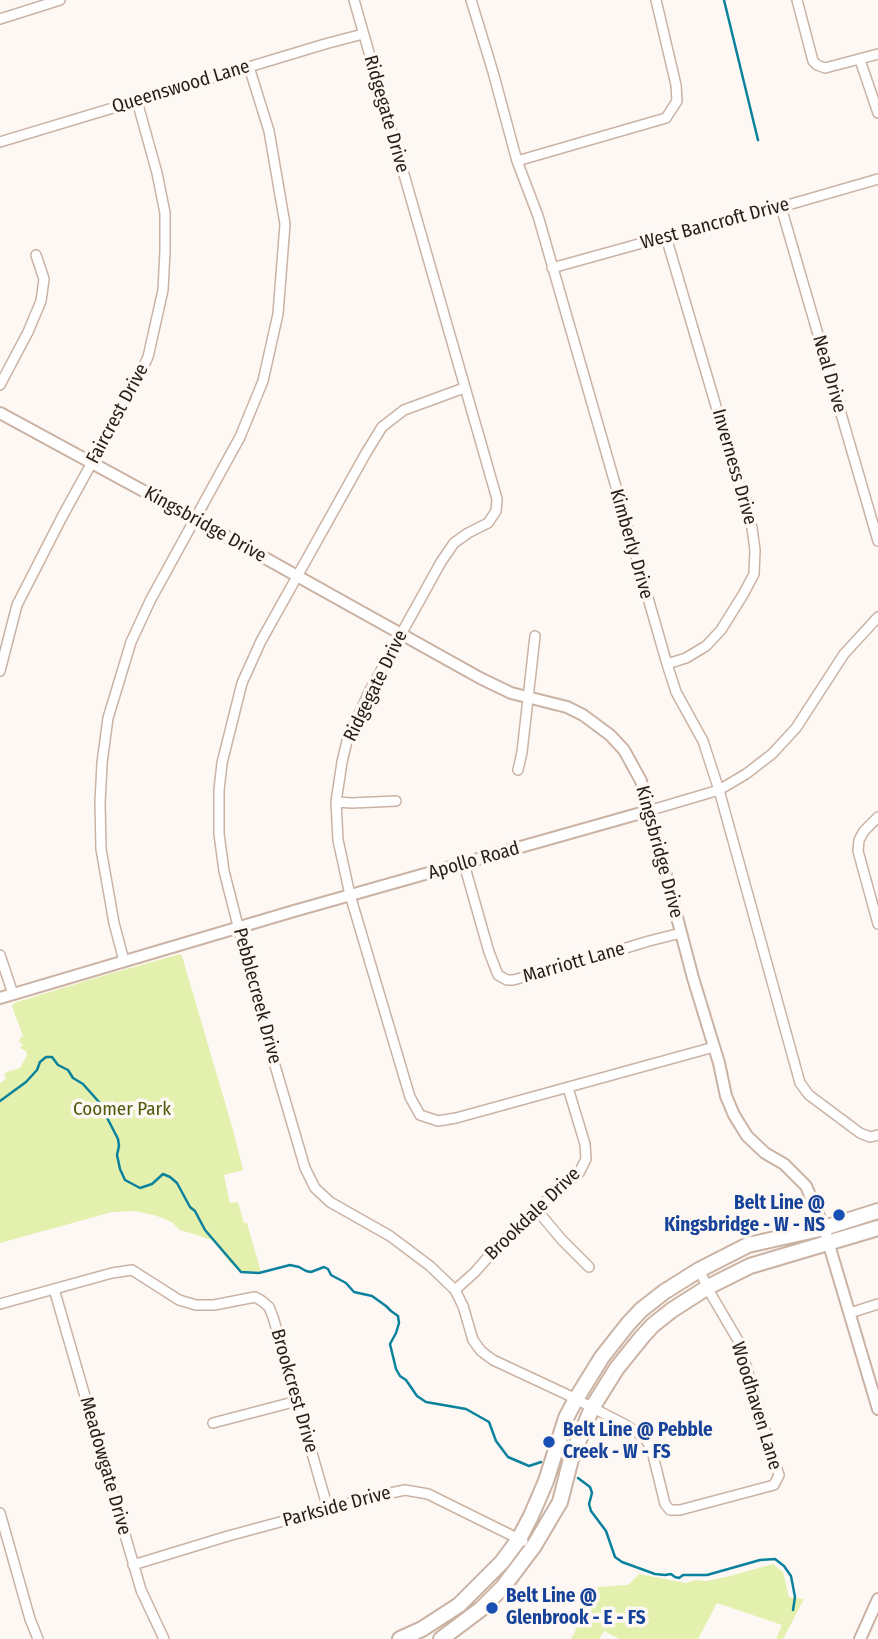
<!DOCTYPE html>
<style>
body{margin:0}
canvas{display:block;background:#fdf8f4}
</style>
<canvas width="878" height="1639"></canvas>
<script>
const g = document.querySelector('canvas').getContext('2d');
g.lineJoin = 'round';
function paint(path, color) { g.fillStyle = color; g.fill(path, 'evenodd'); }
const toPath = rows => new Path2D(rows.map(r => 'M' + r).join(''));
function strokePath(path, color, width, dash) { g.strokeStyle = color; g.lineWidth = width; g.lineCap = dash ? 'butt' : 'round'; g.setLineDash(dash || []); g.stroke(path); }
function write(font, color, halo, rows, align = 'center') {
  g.font = font + ' "Fira Sans Condensed",sans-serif'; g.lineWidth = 7; g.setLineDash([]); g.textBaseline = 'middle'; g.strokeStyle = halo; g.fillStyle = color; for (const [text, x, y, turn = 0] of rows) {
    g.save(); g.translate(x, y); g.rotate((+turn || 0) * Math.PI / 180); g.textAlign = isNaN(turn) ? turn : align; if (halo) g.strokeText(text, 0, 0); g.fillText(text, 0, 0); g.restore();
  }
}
const green = toPath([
 [180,954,182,956,233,1130,243,1170,224,1175,230,1203,238,1202,244,1223,247,1223,261,1272,241,1271,231,1264,212,1240,180,1230,173,1223,165,1219,154,1215,134,1211,112,1212,0,1243,0,1083,6,1079,4,1074,7,1072,20,1068,27,1055,26,1051,20,1048,23,1045,19,1042,20,1038,23,1036,12,1006,14,1003,92,979],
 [773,1564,783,1572,789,1597,804,1599,783,1639,776,1639,782,1625,717,1603,698,1639,619,1639,604,1631,599,1639,571,1639,598,1587,628,1585,639,1574,686,1583,696,1580,706,1581,726,1577]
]);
const stream = toPath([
 [724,0,758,140],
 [0,1101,26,1082,37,1070,40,1062,46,1057,52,1057,58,1065,68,1070,73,1078,83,1084,99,1102,118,1139,119,1146,117,1155,120,1169,125,1180,140,1188,152,1184,163,1174,170,1177,177,1183,190,1207,195,1211,205,1230,241,1272,259,1273,290,1265,299,1267,306,1271,311,1272,324,1267,328,1269,331,1275,346,1283,354,1292,372,1296,386,1306,391,1311,398,1316,399,1323,396,1333,390,1344,396,1369,400,1376,406,1380,417,1396,426,1402,466,1409,489,1422,496,1441,508,1457,529,1466,541,1462],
 [578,1478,590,1487,592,1493,589,1504,591,1511,606,1531,615,1557,622,1562,655,1574,665,1575,671,1574,675,1577,679,1578,683,1575,707,1575,760,1560,775,1559,784,1566,791,1576,795,1597,793,1610]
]);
const minor = toPath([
 [354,0,497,499,496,511,488,523,468,533,454,543,441,562,369,692,347,741,342,762,336,802,338,840,350,895,410,1097,420,1115,438,1121,456,1118,714,1047],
 [471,0,493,72,517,161,538,216,667,664,676,692,703,741,719,790,800,1083,809,1095,860,1133,870,1137,878,1135],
 [797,0,813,61,817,65,825,68,878,54],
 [0,19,60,0],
 [860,60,878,113],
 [0,142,325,44,363,34],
 [517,161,666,118,677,101,676,85,656,0],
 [781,207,878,541],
 [666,237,752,528,755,550,754,574,744,593,721,630,706,646,686,658,667,664],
 [552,268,707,225,781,207,878,179],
 [0,385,28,332,41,301,44,279,36,255],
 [464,388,404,410,382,427,366,453,261,641,242,683,222,763,219,790,219,834,224,871,264,1028,305,1168,315,1188,330,1202,390,1236,430,1266,455,1290,463,1306,473,1340,481,1351,493,1360,568,1395,624,1424,638,1433,647,1441,652,1451,665,1504,670,1510,680,1510,774,1485,779,1475,772,1455,739,1342,712,1296,699,1270],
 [0,671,17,605,62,517,134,386,148,357,163,290,165,251,165,213,157,173,137,101],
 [518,770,522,752,535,636],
 [336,802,352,803,396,801],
 [648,811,719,790,746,774,772,754,796,728,844,654,878,617],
 [878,817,864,831,859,840,858,851,878,924],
 [464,864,489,952,498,975,507,980,513,980,580,962,649,941,681,933],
 [0,955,13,994],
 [124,961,114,923,101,849,100,803,102,763,108,718,131,642,151,599,240,437,263,381,278,314,285,224,269,131,249,67],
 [536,1209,562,1240,589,1267],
 [54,1289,141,1590,164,1639],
 [455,1290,475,1272,496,1248,536,1209,579,1173,586,1159,585,1144,568,1088],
 [0,1304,112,1273,132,1270,179,1300,196,1305,214,1305,255,1297,262,1301,269,1307,273,1317,328,1509],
 [850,1313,878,1304],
 [213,1423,297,1401],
 [0,1513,30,1619,38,1639],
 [133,1565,228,1536,376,1496,405,1490,428,1494,523,1541]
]);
const tertiary = toPath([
 [0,413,195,519,480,678,511,693,567,707,583,715,610,735,624,750,641,781,693,978,719,1063,726,1096,734,1115,747,1136,765,1153,784,1164,806,1186,813,1202,824,1228,878,1409],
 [0,998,294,911,648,811],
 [860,1639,878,1599]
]);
const primary = toPath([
 [400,1639,422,1629,459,1605,502,1562,519,1539,531,1516,546,1481,566,1418,576,1399,602,1357,628,1324,641,1310,664,1292,699,1270,748,1245,824,1228,878,1211],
 [441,1639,481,1609,503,1587,534,1546,560,1502,571,1459,592,1408,617,1368,642,1337,653,1325,672,1310,708,1287,750,1266,878,1228]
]);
const markers = [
 [839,1215,7,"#1a4fb4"],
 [549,1442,7,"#1a4fb4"],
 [492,1608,7,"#1a4fb4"]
];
const streetNames = [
 ["Queenswood Lane",181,87,-17],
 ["Ridgegate Drive",386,114,74],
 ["West Bancroft Drive",715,224,-15],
 ["Neal Drive",829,374,74],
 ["Faircrest Drive",118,414,-62],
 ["Inverness Drive",734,467,74],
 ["Kingsbridge Drive",205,525,29],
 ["Kimberly Drive",631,544,74],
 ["Ridgegate Drive",376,686,-64],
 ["Kingsbridge Drive",659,852,75],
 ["Apollo Road",474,861,-16],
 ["Marriott Lane",574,963,-16],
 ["Pebblecreek Drive",257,996,75],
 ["Brookdale Drive",533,1214,-44],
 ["Brookcrest Drive",294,1391,74],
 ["Woodhaven Lane",756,1406,73],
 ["Meadowgate Drive",105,1466,74],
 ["Parkside Drive",337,1507,-15]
];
const parkNames = [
 ["Coomer Park",122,1110]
];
const transitNames = [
 ["Belt Line @",825,1204,"right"],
 ["Kingsbridge - W - NS",825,1226,"right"],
 ["Belt Line @ Pebble",563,1431],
 ["Creek - W - FS",563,1453],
 ["Belt Line @",506,1597],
 ["Glenbrook - E - FS",506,1619]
];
paint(green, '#e3f0ae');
strokePath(stream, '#0b829d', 2.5);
strokePath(minor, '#cbb3a4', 12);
strokePath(tertiary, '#cbb3a4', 14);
strokePath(primary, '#cbb3a4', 18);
strokePath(minor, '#fff', 9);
strokePath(tertiary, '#fff', 10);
strokePath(primary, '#fff', 14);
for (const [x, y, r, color] of markers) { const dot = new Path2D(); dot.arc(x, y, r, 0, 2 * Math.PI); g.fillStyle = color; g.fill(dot); strokePath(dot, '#fdf8f4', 2.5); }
write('19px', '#261d18', '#fdf8f4', streetNames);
write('19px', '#4f590c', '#fdf8f4', parkNames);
write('bold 19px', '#164399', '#fdf8f4', transitNames, 'left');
</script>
